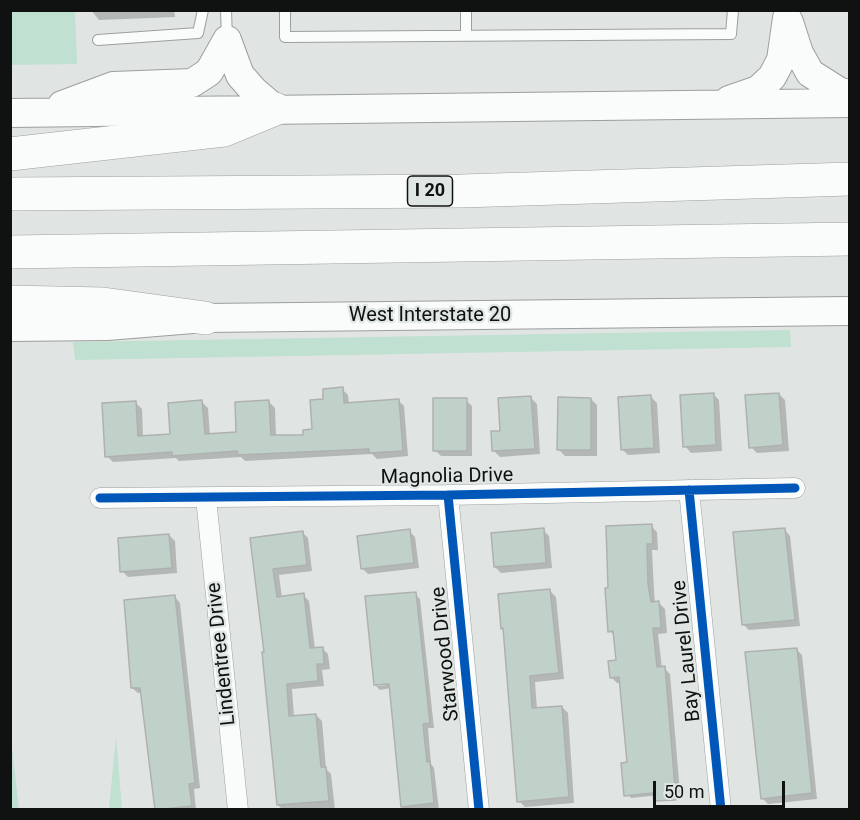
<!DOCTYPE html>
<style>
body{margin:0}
#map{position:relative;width:860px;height:820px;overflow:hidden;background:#e0e5e3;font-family:Roboto,sans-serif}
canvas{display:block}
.frame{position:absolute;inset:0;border:12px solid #0f1210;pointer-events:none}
.scale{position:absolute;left:653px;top:781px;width:132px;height:27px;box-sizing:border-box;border:3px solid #0f1210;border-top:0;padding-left:8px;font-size:18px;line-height:21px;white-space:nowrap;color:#0f1210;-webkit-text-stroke:4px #dfe6e3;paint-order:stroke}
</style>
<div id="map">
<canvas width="860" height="820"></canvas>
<div class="frame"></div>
<div class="scale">50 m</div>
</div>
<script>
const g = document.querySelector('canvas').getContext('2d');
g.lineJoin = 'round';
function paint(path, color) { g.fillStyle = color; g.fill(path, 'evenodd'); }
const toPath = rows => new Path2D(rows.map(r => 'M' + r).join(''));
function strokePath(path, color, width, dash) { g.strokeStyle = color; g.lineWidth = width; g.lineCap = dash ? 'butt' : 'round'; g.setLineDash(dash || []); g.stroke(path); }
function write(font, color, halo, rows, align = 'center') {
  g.font = font + ' Roboto,sans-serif'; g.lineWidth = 4.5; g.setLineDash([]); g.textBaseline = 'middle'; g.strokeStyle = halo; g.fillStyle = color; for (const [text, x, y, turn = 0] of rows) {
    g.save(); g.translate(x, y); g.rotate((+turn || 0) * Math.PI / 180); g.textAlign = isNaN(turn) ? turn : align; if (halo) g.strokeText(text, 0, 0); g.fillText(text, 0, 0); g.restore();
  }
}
const green = toPath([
 [10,11,75,11,77,64,11,65],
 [790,330,791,347,75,360,73,342],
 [116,736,122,809,109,809],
 [11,739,19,809,11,809]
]);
const shadow = toPath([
 [91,10,174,10,175,17,99,20],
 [342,389,348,395,349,404,398,400,404,406,408,456,377,459,372,454,245,461,241,457,179,461,176,458,113,462,107,456,136,403,142,409,143,437,172,435,202,402,208,408,210,436,238,434,269,402,275,408,276,437,305,436,313,431,325,400],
 [713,394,719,400,722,451,691,453,685,446],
 [779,394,785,400,789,451,757,453,751,447],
 [651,397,657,403,660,453,628,455,622,449],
 [531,398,537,404,540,454,500,457,494,451,502,432],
 [591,399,597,405,597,456,565,456,559,450],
 [466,400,472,406,472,456,441,456,435,450],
 [651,526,657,532,658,550,652,550,654,591,655,603,659,603,665,609,667,633,658,634,662,668,664,668,670,674,680,793,631,798,625,791,629,763,621,683,617,683,611,677,618,661,615,637,610,631,610,589],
 [784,529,790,536,800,626,749,630,743,624],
 [543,530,549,536,552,568,501,573,495,567],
 [409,531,415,537,419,568,368,574,362,568],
 [302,532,308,538,312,571,279,575,282,598,303,595,309,601,315,649,322,648,328,654,330,669,322,670,324,686,292,689,294,717,316,715,322,721,326,769,331,774,335,810,283,810,278,805,265,653,251,539],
 [169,535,175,541,177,573,128,577,122,571],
 [550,591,556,597,564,679,535,682,537,709,562,707,568,713,574,803,525,807,519,801,505,630,503,628],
 [415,594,420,599,434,728,428,728,431,764,434,768,439,810,403,810,391,688,380,690,375,685],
 [377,683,397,684,377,686],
 [175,597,180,603,200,788,194,789,196,810,157,810,142,693,138,693,132,688],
 [796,649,802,655,817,799,768,804,762,798]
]);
const building = toPath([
 [343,387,344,403,399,399,403,451,369,453,369,449,238,455,237,451,172,456,172,452,105,457,102,403,136,401,138,436,170,434,168,403,202,400,205,434,236,432,235,402,269,400,271,435,303,435,303,430,312,429,310,400,323,399,323,389,343,387],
 [714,393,716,445,683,447,680,395,714,393],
 [779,393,783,445,749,448,745,395,779,393],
 [651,395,654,448,621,450,618,397,651,395],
 [531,396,535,449,492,451,491,431,500,431,498,398,531,396],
 [558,397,591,398,591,450,557,450,558,397],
 [433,398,467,398,467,451,433,451,433,398],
 [652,524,653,544,647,544,648,584,651,602,659,601,661,628,653,628,657,667,665,666,676,800,654,801,653,793,624,796,621,763,627,762,619,677,610,678,608,661,616,660,613,631,608,632,605,588,608,588,606,526,652,524],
 [544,528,546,563,494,567,491,533,544,528],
 [785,528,795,620,742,625,733,532,785,528],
 [410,529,414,563,361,569,357,536,410,529],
 [303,531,307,565,273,569,277,597,304,593,310,648,323,647,324,664,317,664,318,681,287,684,289,716,316,714,321,767,326,767,329,801,277,805,262,652,264,652,250,538,303,531],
 [169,534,172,568,120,572,118,538,169,534],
 [550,589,559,673,530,676,532,708,562,706,569,797,517,802,503,628,501,629,498,594,550,589],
 [416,592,430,723,423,724,427,762,430,761,434,803,401,807,389,684,374,685,365,596,416,592],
 [175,595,195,783,189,784,192,806,155,810,140,688,131,688,124,600,175,595],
 [797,648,812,793,761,799,745,652,797,648]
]);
const service = toPath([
 [226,10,227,40],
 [285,10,285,37,731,34,733,10],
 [466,10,466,36],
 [98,40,198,33,203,10]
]);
const minor = toPath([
 [689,490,721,810],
 [448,495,479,810],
 [100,498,448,495,795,488],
 [206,498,238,810]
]);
const secondary = toPath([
 [789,22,799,53,810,73,840,92,850,94],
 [227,40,240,75,254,91,275,109],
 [729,100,758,90,772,77,781,60,787,18],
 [62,105,113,86,192,83,209,72,227,40],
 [10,113,850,103],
 [10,327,107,326,205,318,850,311]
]);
const motorway = toPath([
 [10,154,224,130,275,109],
 [10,194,461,191,850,179],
 [10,252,850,239],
 [10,302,103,304,205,318]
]);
const cycleway = toPath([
 [689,490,721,810],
 [448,495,479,810],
 [100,498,448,495,795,488]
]);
const shields = [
 [430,191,45]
];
const shieldNames = [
 ["I 20",430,191]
];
const streetNames = [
 ["West Interstate 20",430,316],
 ["Magnolia Drive",447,477,-1],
 ["Bay Laurel Drive",687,651,-96],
 ["Lindentree Drive",222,654,-96],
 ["Starwood Drive",446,654,-96]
];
paint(green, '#c0e0d1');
paint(shadow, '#0003');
paint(building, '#c0d1c9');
strokePath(building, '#aeb1b0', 1.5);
strokePath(service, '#9b9f9e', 12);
strokePath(minor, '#9b9f9e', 21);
strokePath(secondary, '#9b9f9e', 30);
strokePath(motorway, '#9b9f9e', 34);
strokePath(service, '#fafbfb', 10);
strokePath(minor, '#fafbfb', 20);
strokePath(secondary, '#fafbfb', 28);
strokePath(motorway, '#fafbfb', 33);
strokePath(cycleway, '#0057b8', 9);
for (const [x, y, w] of shields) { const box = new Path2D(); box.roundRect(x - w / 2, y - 15, w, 30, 4.5); g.fillStyle = '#dfe6e3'; g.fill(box); strokePath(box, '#0f1210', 1.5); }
write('bold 18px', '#0f1210', null, shieldNames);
write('20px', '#0f1210', '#dfe6e3', streetNames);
</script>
